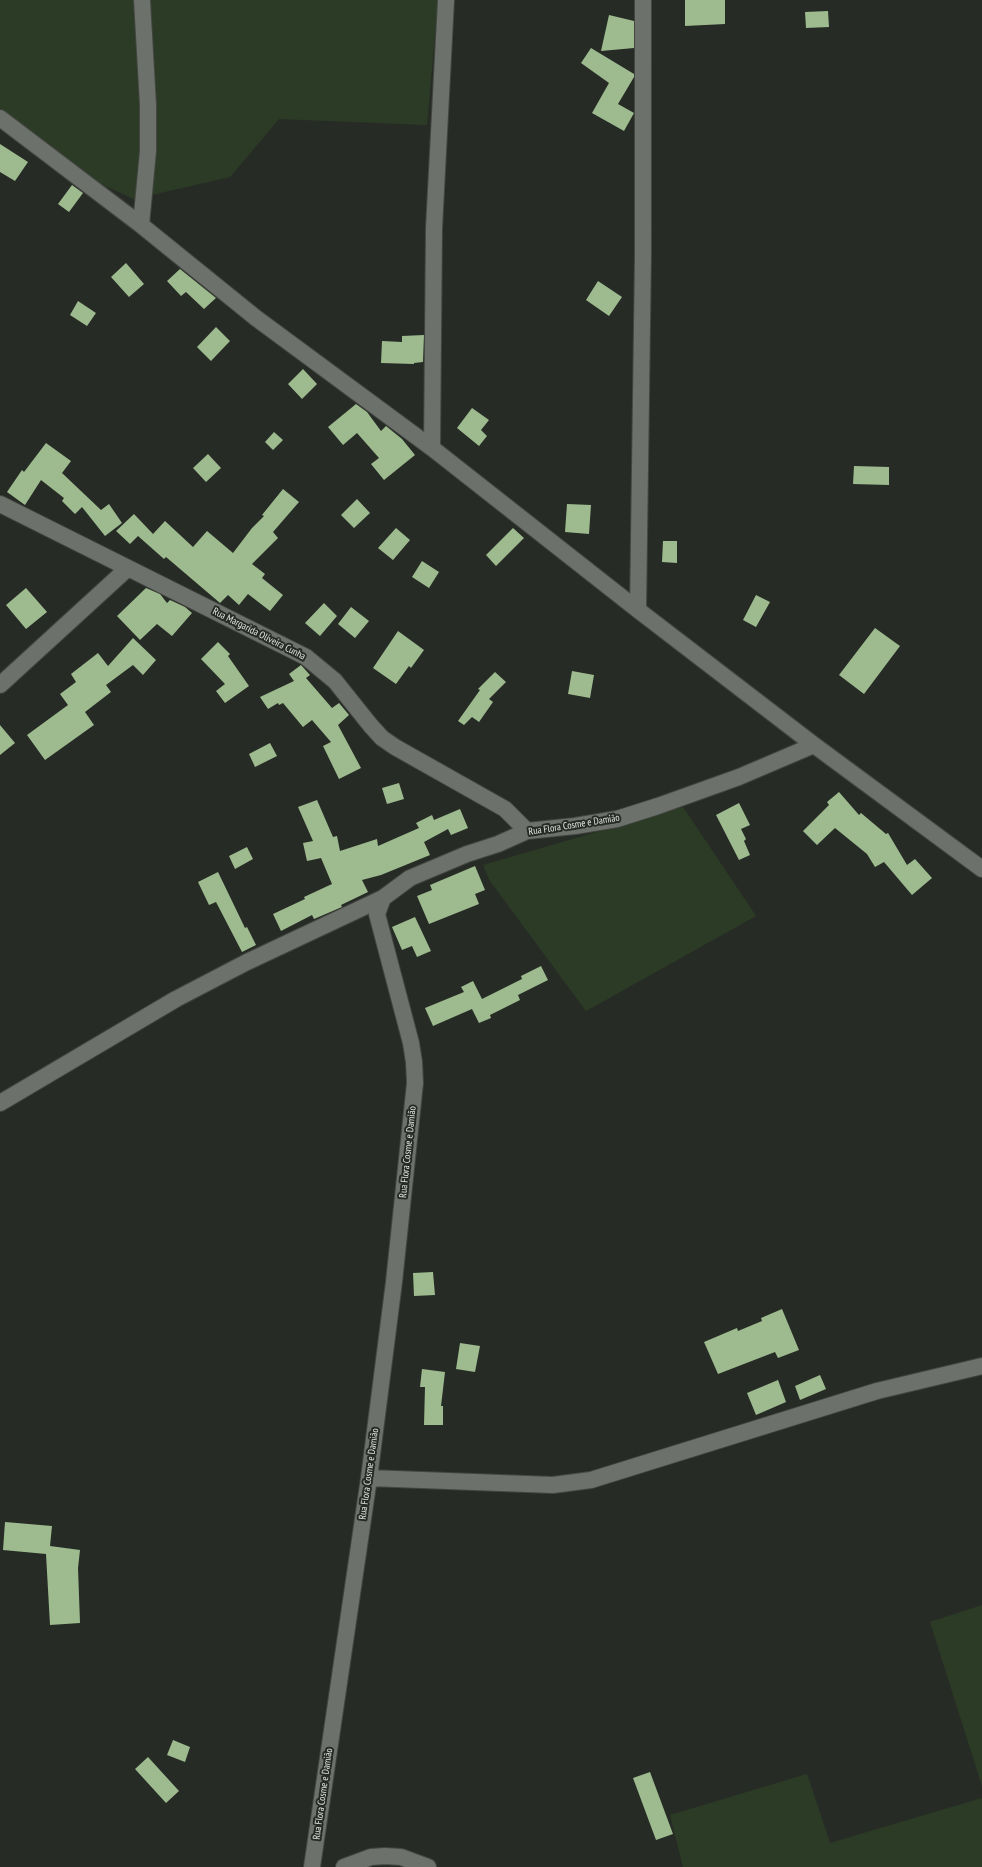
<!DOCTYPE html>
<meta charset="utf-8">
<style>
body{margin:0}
canvas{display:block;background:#272b25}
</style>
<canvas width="982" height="1867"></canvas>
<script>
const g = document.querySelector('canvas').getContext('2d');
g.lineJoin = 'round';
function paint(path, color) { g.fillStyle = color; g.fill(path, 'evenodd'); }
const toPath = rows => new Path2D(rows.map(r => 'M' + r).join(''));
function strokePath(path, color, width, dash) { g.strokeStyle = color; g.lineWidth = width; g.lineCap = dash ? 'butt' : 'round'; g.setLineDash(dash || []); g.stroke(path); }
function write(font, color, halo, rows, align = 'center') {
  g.font = font + ' "PT Sans Narrow",sans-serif'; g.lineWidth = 4; g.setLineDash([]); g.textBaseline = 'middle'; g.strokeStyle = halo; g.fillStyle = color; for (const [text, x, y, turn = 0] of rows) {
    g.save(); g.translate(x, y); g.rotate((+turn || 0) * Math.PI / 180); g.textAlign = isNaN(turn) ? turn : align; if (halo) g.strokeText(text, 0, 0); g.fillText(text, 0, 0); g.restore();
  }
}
const green = toPath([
 [0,0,438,0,427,125,279,119,230,177,134,199,99,183,0,108],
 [683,807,756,916,586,1011,490,881,483,865],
 [982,1605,982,1786,930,1622],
 [807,1774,830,1843,982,1798,982,1867,683,1867,670,1815]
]);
const building = toPath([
 [685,0,725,0,725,24,685,26],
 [828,11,829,27,806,28,805,12],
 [609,15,634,21,634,48,601,51],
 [591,48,634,74,634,77,618,104,634,113,624,131,592,113,609,83,581,63],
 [0,144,28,162,15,181,0,172],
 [72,185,83,193,69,212,58,204],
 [126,263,144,284,129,297,111,277],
 [180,269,216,298,204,309,186,292,181,296,167,281],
 [598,281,622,297,609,316,586,300],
 [78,301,96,313,87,326,70,315],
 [216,327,230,341,211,361,197,347],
 [424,335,423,362,414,363,414,364,381,363,382,341,402,342,402,336],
 [303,369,317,384,302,399,288,384],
 [356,404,367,412,381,431,386,426,402,439,415,455,384,480,371,464,379,458,357,433,343,445,328,427],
 [472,408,489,420,481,430,487,436,479,446,457,428],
 [274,432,283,440,273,450,265,442],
 [46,443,71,461,62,473,101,510,109,504,122,523,105,536,82,507,75,514,62,501,64,498,41,480,25,505,7,492,22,470,24,472],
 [208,454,221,468,206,482,193,468],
 [854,466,889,467,889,485,853,484],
 [283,489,299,502,273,532,278,538,252,564,265,574,262,578,283,595,270,611,248,594,239,605,228,595,220,603,166,557,164,559,138,536,130,544,116,531,134,514,153,534,165,521,193,547,207,531,233,553,252,528,264,516,262,515],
 [357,499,370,513,354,528,341,515],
 [567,504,591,505,589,534,565,532],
 [396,528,410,540,393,560,378,548],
 [513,528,524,538,496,566,486,555],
 [663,541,677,541,677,563,662,562],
 [422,561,439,572,429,588,412,577],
 [26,588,47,612,26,629,6,605],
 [146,588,160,594,167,603,170,600,185,607,192,613,172,636,157,624,140,640,117,616],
 [756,595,770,602,756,627,743,620],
 [324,603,337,616,320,636,305,623],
 [351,607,369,621,355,638,338,624],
 [875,628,900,646,864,694,839,675],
 [398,631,424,650,411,668,409,666,396,684,373,668],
 [133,638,156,660,143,675,133,665,106,685,111,692,85,712,94,725,45,760,27,735,68,705,60,694,76,682,71,674,98,653,108,666],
 [218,642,230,654,228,656,249,686,225,703,216,691,225,684,201,659],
 [301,665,310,675,306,678,332,708,339,703,349,715,338,725,361,768,339,779,323,746,331,742,312,720,303,727,283,703,279,705,278,703,268,709,260,697,294,681,289,674],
 [572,671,594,675,590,698,568,694],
 [495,672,506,682,489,699,493,702,479,722,472,717,464,725,458,721,480,690,478,689],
 [0,725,15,743,0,755],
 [270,743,277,756,255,767,249,754],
 [399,783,404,799,387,804,382,788],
 [839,792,859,815,861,813,886,834,888,833,907,865,915,859,932,878,912,895,884,862,875,867,867,854,835,828,817,845,803,831,829,805,827,802],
 [317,800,333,837,337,836,340,851,377,839,378,846,419,828,416,823,432,815,434,820,460,809,468,828,451,835,448,829,424,842,430,855,381,875,362,880,368,892,341,905,342,907,314,919,312,915,281,931,273,914,305,899,304,897,332,884,321,858,307,861,303,843,313,841,298,807],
 [739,803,750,825,741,829,746,839,744,841,750,855,739,860,716,815],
 [247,847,253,859,235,869,229,856],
 [475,866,485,890,475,894,479,904,429,924,417,896,432,890,430,885],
 [218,872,245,928,247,927,256,945,242,952,216,902,209,905,198,882],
 [415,917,431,951,417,957,412,946,402,950,392,927],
 [541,966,548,980,518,995,520,1000,490,1015,491,1018,479,1023,472,1009,433,1026,425,1008,464,992,461,987,473,981,482,999,522,979,521,976],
 [433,1272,435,1295,414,1296,413,1273],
 [782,1309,799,1350,778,1358,775,1352,718,1374,704,1342,737,1328,738,1331,762,1321,761,1318],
 [460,1343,480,1346,475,1372,456,1369],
 [422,1369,445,1372,441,1406,443,1406,443,1425,424,1425,425,1387,420,1387],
 [820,1375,826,1389,800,1400,795,1386],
 [778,1380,786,1402,756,1415,747,1393],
 [5,1522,52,1526,50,1546,80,1550,78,1568,80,1623,50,1625,46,1554,3,1550],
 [173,1740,190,1747,185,1762,167,1755],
 [148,1757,179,1791,166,1803,135,1769],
 [650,1772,673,1834,656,1840,633,1778]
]);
const street = toPath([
 [0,118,141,225,256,318,432,448,638,610,814,745,982,869],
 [141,225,148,151,148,105,142,0],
 [432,448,434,228,446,0],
 [0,504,306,657,335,681,371,726,382,738,395,747,505,809,527,831],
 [638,610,643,255,643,0],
 [0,685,128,568],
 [0,1103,176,999,247,962,383,898],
 [369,1478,553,1485,591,1480,877,1391,982,1366],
 [312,1867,369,1478,394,1282,415,1083,414,1062,411,1043,377,914,383,898,410,878,467,854,498,844,527,831,575,826,617,819,658,806,739,777,814,745],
 [344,1867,371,1857,385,1856,401,1857,428,1867]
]);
const streetNames = [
 ["Rua Margarida Oliveira Cunha",259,634,27],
 ["Rua Flora Cosme e Damião",574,825,-9],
 ["Rua Flora Cosme e Damião",408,1152,-84],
 ["Rua Flora Cosme e Damião",369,1474,-82],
 ["Rua Flora Cosme e Damião",323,1794,-82]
];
paint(green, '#2c3b25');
paint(building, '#9dbb8f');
strokePath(street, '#434641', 18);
strokePath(street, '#6d716b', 16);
write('10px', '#e3e6e2', '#272b25', streetNames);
</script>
